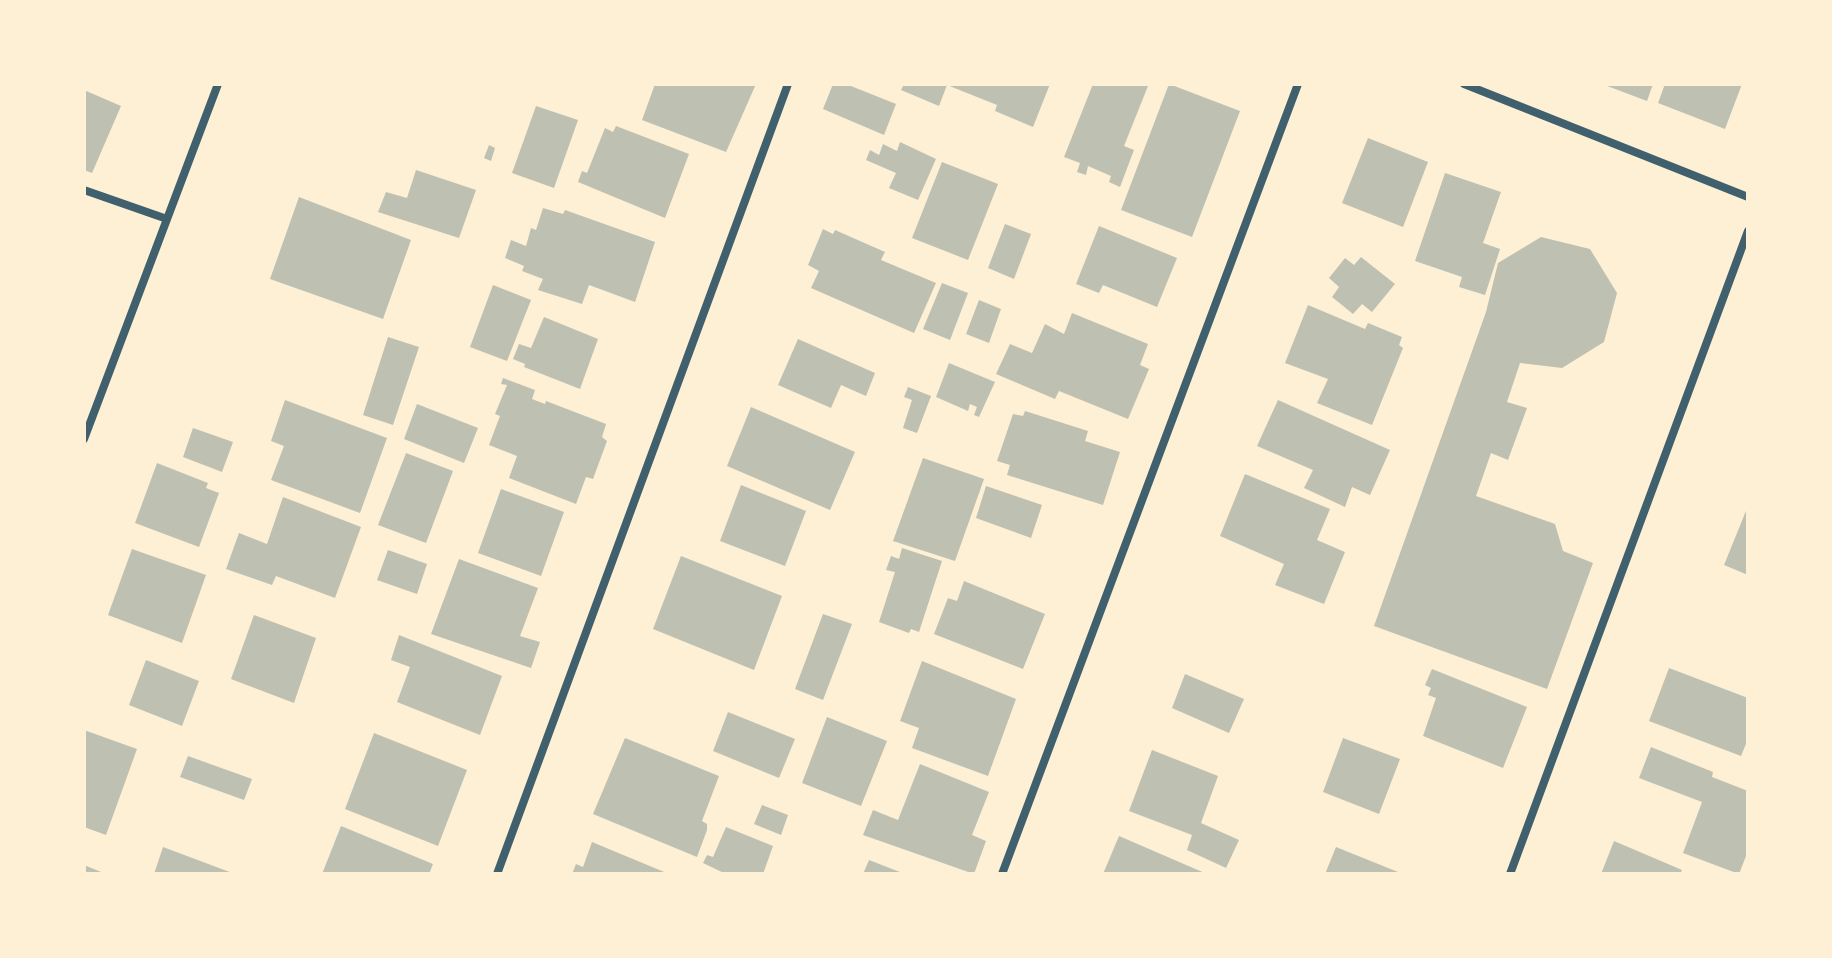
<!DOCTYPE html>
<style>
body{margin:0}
#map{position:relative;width:1832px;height:958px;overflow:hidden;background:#fdf0d5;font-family:Signika,sans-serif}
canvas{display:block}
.frame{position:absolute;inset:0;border:86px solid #fdf0d5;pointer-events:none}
</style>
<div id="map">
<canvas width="1832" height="958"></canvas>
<div class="frame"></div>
</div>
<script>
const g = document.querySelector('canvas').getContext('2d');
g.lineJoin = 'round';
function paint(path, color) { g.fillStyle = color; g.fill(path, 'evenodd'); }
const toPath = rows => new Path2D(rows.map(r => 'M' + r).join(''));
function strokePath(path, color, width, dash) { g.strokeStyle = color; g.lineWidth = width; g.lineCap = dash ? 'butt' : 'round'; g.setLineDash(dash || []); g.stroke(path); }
const building = toPath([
 [655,84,756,84,726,152,642,120],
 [833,84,846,84,896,104,884,135,823,109],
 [904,84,1050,84,1033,127,995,111,997,105,947,85,939,106,901,90],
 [1093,84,1148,86,1124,146,1134,150,1120,187,1109,182,1111,176,1088,166,1086,175,1077,172,1080,163,1064,157],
 [1169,84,1240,111,1192,237,1121,210],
 [1602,84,1653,84,1647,101],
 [1665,84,1742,84,1725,129,1658,103],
 [84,90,121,106,92,173,84,170],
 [536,106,578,120,554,188,512,173],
 [616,126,689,154,665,218,578,182,582,171,587,173,605,128,613,132],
 [1368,138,1428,162,1403,227,1342,203],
 [900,142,936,159,918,200,889,188,896,173,866,160,870,150,879,155,883,144,897,151],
 [489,145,495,148,491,161,484,158],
 [942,162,998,184,968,260,912,238],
 [416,170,476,190,459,238,378,212,386,192,407,198],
 [1445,173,1501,192,1483,243,1500,249,1485,295,1459,287,1462,277,1415,261],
 [299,197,411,240,383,319,270,279],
 [543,208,563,214,565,210,655,242,635,302,589,285,582,304,538,290,543,279,522,271,524,266,505,258,511,240,526,246,531,228,536,230],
 [1005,224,1031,234,1014,279,988,268],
 [1099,226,1177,258,1157,307,1103,285,1099,293,1076,284],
 [823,229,833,234,835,230,885,252,881,260,936,283,914,333,811,288,819,271,808,265],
 [1541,237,1590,249,1617,293,1604,342,1562,368,1520,363,1507,402,1527,408,1508,460,1491,453,1476,496,1555,524,1563,551,1593,563,1547,689,1374,626,1486,312,1498,263],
 [1361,257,1395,284,1372,312,1362,304,1353,314,1332,297,1339,287,1329,278,1345,258,1354,265],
 [942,283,968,293,950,340,923,329],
 [493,285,531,300,507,361,470,347],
 [979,300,1001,309,989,343,966,334],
 [1308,305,1365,329,1368,323,1402,337,1399,345,1403,348,1372,425,1317,403,1328,379,1285,363],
 [1072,313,1148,344,1140,365,1149,369,1128,419,1059,391,1055,399,996,374,1010,344,1032,353,1045,324,1064,334],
 [544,317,598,339,580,389,524,367,525,364,513,359,519,344,531,348],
 [388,337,419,347,393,425,363,415],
 [798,339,875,373,866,396,841,385,831,408,778,385],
 [949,363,995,382,979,417,974,415,977,407,970,404,968,411,936,397],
 [503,378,535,390,532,399,545,404,546,401,606,424,602,437,607,441,593,479,586,477,576,504,509,478,517,456,489,445,500,416,495,414,507,385,501,384],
 [908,387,931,396,917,433,903,428,912,400,904,397],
 [285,400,387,438,360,513,271,480,284,446,271,441],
 [1278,400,1390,450,1370,495,1352,487,1345,507,1304,488,1313,470,1257,446],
 [417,404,478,428,464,463,404,439],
 [751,407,855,452,830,510,727,466],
 [1025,411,1088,431,1085,441,1120,452,1103,505,1007,475,1010,465,997,461,1013,414,1023,416],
 [193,428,233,442,222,472,183,457],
 [406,453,453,471,426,543,378,525],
 [923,458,984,479,955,561,893,541],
 [157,463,208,483,206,488,219,493,199,547,135,523],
 [1245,474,1330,509,1317,540,1345,552,1324,604,1275,585,1284,564,1220,536],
 [741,485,806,511,785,566,720,541],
 [986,486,1042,505,1031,538,976,518],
 [501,489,564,512,541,576,478,553],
 [283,497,361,527,335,598,276,576,272,585,226,569,239,533,267,544],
 [1748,506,1748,575,1724,565],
 [902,548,942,561,919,632,911,629,909,633,879,622,895,572,886,570,891,556,899,559],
 [132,549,206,575,182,643,108,615],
 [388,550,427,564,417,594,377,580],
 [681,556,782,596,754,670,653,629],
 [459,559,538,588,520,636,540,642,531,668,431,634],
 [964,581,1045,614,1023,669,934,634,948,598,957,601],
 [823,614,852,624,823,700,795,689],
 [254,615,316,638,294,703,231,679],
 [399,635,502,676,480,735,397,702,410,667,391,660],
 [146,660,199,681,182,726,129,705],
 [922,661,1016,699,988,776,912,748,919,728,900,721],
 [1669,668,1748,698,1748,739,1741,756,1649,721],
 [1432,669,1527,707,1503,768,1423,736,1436,698,1428,695,1431,688,1425,685],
 [1185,674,1244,699,1229,733,1172,708],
 [728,712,795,739,779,778,713,751],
 [827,717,887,741,861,806,802,783],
 [84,730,137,749,106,835,84,827],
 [374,733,467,770,438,846,345,809],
 [625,738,719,776,702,821,707,824,707,830,697,857,593,814],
 [1343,738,1400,759,1379,814,1323,792],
 [1651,747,1713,772,1712,777,1748,791,1748,851,1739,874,1683,853,1702,802,1639,778],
 [1152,750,1218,776,1201,823,1239,840,1226,868,1187,850,1192,835,1129,811],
 [188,756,252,779,244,800,180,777],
 [920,764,989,792,972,835,986,841,974,874,863,835,873,810,898,820],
 [762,805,788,815,781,835,754,824],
 [341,826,433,864,429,874,322,874],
 [726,827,773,846,763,874,726,874,703,863,707,855,713,857],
 [1119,836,1207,874,1103,874],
 [1614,841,1682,870,1680,874,1601,874],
 [592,842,669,874,572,874,576,864,583,867],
 [163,847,235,874,154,874],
 [1336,847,1403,874,1325,874],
 [869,860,905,874,863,874],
 [84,865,106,874,84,874]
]);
const minor = toPath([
 [1464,84,1748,197],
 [84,190,167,219],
 [84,439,218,84],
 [497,874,788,84],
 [1002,874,1298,84],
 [1510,874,1748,231]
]);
paint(building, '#bec0b2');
strokePath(minor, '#3f606c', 8);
</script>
